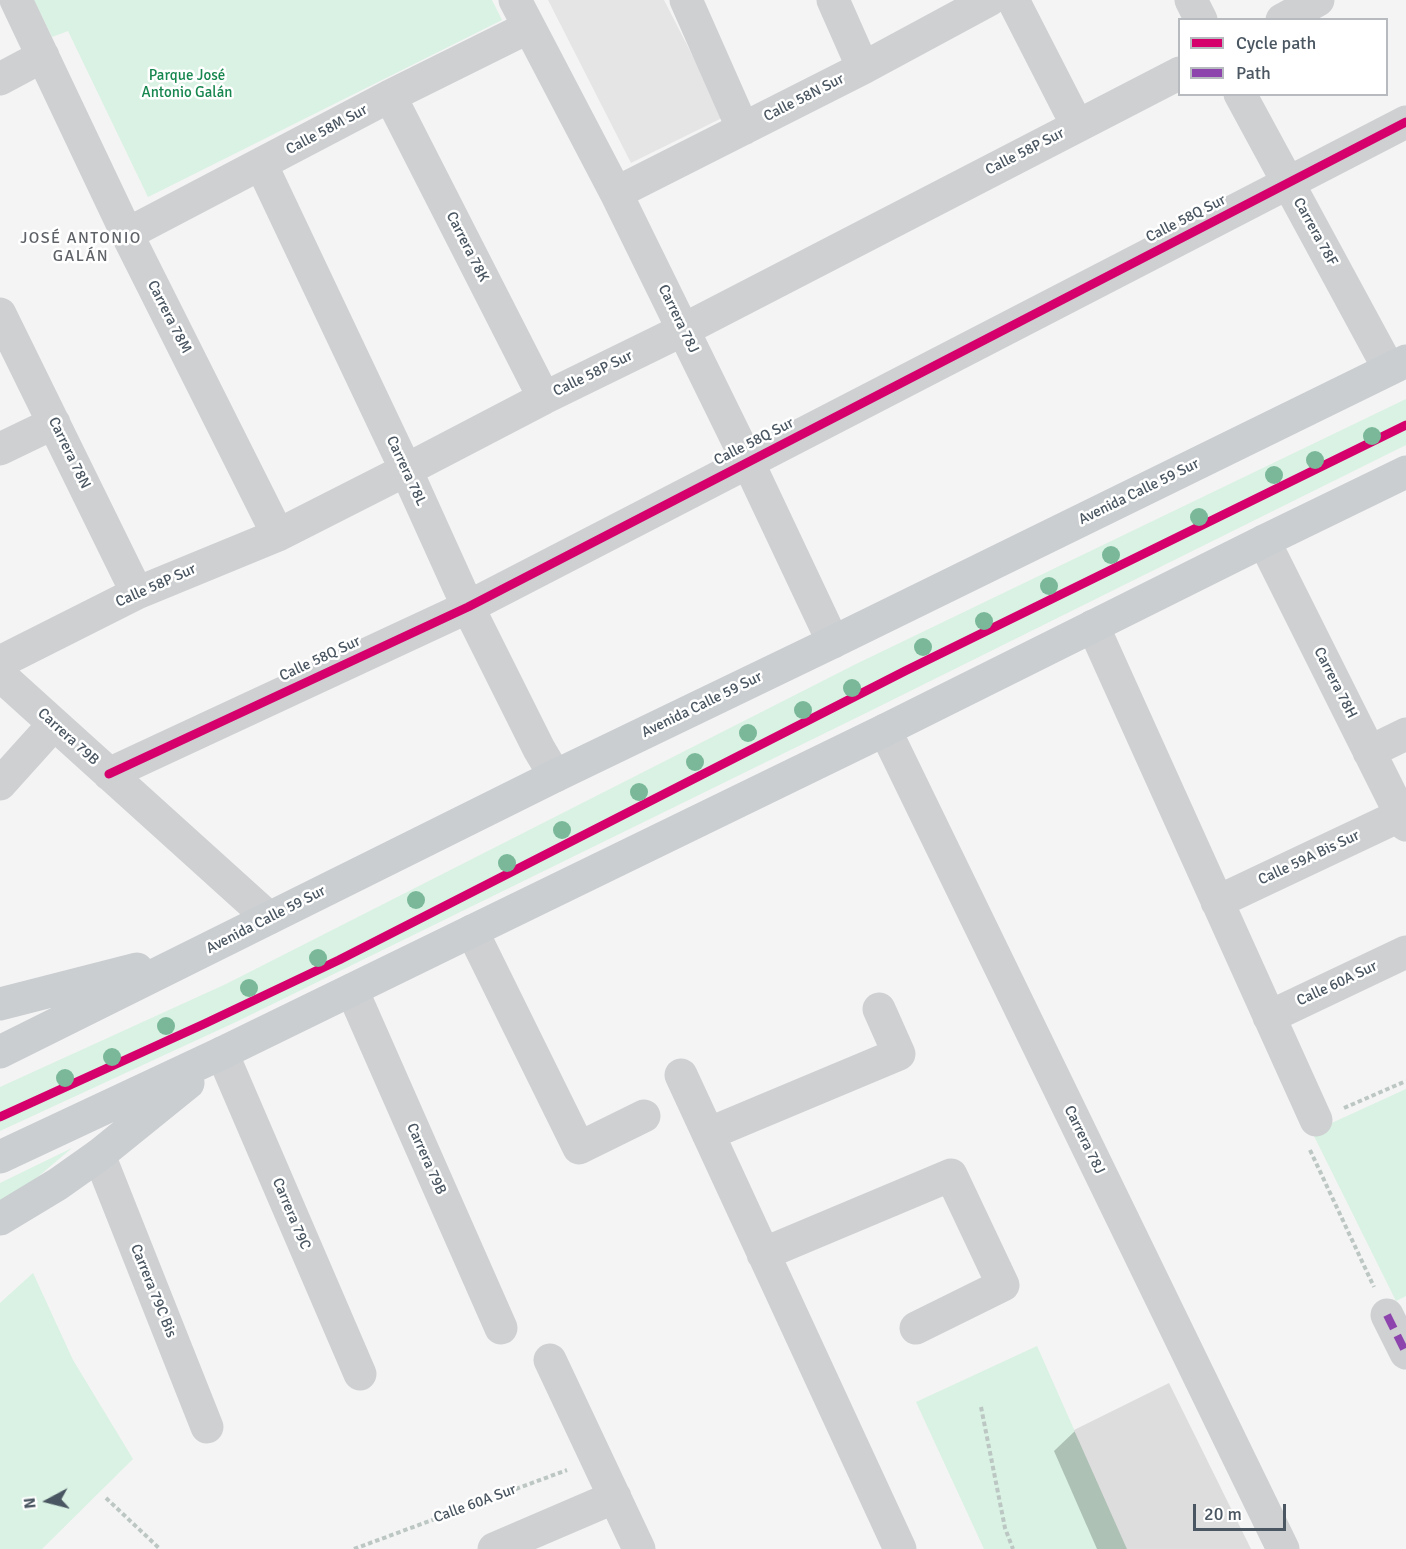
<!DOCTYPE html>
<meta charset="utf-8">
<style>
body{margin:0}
#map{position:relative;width:1406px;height:1549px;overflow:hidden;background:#f4f4f4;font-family:Signika,sans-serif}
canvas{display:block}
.legend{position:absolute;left:1178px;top:18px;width:210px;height:78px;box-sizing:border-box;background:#fff;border:2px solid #b7bbc0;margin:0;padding:8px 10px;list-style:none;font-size:18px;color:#4a5661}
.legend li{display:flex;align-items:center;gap:12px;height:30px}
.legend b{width:30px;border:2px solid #b7bbc0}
.north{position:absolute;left:18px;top:1471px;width:60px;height:60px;-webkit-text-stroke:4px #fff;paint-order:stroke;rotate:263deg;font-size:16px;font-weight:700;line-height:24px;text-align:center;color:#4a5661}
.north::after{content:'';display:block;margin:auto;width:21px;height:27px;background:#4a5661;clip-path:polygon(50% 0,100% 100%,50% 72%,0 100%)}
.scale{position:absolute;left:1193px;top:1504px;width:93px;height:27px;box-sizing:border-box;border:3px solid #4a5661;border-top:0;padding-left:8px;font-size:18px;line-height:21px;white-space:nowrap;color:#4a5661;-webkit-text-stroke:4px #fff;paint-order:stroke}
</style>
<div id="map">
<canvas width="1406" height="1549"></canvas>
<ul class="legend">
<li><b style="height:8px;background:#d6006c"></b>Cycle path</li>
<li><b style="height:8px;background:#8e44ad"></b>Path</li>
</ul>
<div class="north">N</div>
<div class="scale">20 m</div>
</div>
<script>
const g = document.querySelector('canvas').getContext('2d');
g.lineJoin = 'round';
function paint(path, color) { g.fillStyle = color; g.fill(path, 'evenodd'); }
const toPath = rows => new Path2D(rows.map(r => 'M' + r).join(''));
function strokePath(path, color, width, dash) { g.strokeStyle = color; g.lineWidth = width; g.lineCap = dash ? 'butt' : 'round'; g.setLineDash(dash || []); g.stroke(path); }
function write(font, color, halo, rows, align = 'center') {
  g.font = font + ' Signika,sans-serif'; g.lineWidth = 5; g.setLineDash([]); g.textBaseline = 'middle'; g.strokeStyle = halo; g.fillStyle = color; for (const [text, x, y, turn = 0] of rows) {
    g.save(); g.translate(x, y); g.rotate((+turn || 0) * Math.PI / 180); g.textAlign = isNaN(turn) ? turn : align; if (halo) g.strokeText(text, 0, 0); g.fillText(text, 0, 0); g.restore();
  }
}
const education = toPath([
 [548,0,664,0,724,117,631,163]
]);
const green = toPath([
 [34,0,492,0,502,20,148,197,68,31,52,37],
 [1406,399,1406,445,868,712,238,1021,0,1131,0,1087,226,984,856,664],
 [1406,1089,1406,1296,1396,1301,1312,1132],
 [72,1148,27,1186,0,1203,0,1183],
 [33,1273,73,1360,133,1459,42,1549,0,1549,0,1303],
 [1037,1346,1127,1549,984,1549,916,1402]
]);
const shadow = toPath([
 [1075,1431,1249,1549,1097,1549,1054,1451]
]);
const building = toPath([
 [1169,1383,1251,1549,1127,1549,1074,1430]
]);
const path = toPath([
 [1344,1108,1406,1081],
 [1310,1150,1374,1287],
 [981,1407,1005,1528,1013,1549],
 [106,1498,160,1549],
 [354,1549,567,1470]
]);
const minor = toPath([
 [16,0,127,234,278,535],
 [515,0,616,193,748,462,833,642],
 [686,0,743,129],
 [833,0,863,68],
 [1013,0,1077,125],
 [1191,0,1201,20],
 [1282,20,1318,0],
 [0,79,43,56],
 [1240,94,1389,369],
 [390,96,544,398],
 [261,164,406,470,468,607,539,749,555,776],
 [616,193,863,68,989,0],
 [127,234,390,96,529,27],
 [0,314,137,593],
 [0,449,54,423],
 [1264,541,1406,825],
 [1093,626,1316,1120],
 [0,662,137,593,278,535,406,470,544,398,683,330,1180,73],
 [0,675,269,918],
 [885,730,1283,1549],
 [1369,752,1406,734],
 [109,774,468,607,1406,122],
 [0,784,54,724],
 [1217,902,1401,815],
 [472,931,579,1148,644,1116],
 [352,990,501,1328],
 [1269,1017,1406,952],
 [222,1053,360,1374],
 [681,1075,900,1549],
 [708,1134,899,1054,879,1009],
 [99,1155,207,1427],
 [763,1254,951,1175,1003,1285,916,1328],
 [1387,1315,1406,1353],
 [550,1360,639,1549],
 [494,1549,615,1497]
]);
const major = toPath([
 [0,1004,137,969],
 [0,1052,555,776,833,642,1406,361],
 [0,1157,222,1053,472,931,885,730,1264,541,1406,472],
 [0,1219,58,1184,99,1155,188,1083]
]);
const quiet = toPath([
 [1387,1315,1406,1353]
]);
const cycleway = toPath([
 [109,774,468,607,1406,122],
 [0,1117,204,1024,339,960,905,671,1406,425]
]);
const trees = [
 [1372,436],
 [1315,460],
 [1274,475],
 [1199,517],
 [1111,555],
 [1049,586],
 [984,621],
 [923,647],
 [852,688],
 [803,710],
 [748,733],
 [695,762],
 [639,792],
 [562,830],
 [507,863],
 [416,900],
 [318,958],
 [249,988],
 [166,1026],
 [112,1057],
 [65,1078]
];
const parkNames = [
 ["Parque José",187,76],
 ["Antonio Galán",187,93]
];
const streetNames = [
 ["Calle 58N Sur",804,98,-27],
 ["Calle 58M Sur",327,130,-28],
 ["Calle 58P Sur",1025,152,-27],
 ["Calle 58Q Sur",1186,219,-27],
 ["Carrera 78F",1315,232,61],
 ["Carrera 78K",467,247,63],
 ["Carrera 78M",169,317,63],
 ["Carrera 78J",678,319,64],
 ["Calle 58P Sur",593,374,-26],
 ["Calle 58Q Sur",754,442,-27],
 ["Carrera 78N",69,453,64],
 ["Carrera 78L",406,471,65],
 ["Avenida Calle 59 Sur",1139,492,-26],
 ["Calle 58P Sur",156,586,-24],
 ["Calle 58Q Sur",320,659,-25],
 ["Carrera 78H",1335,683,63],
 ["Avenida Calle 59 Sur",702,705,-26],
 ["Carrera 79B",68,737,42],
 ["Calle 59A Bis Sur",1309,858,-25],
 ["Avenida Calle 59 Sur",266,920,-27],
 ["Calle 60A Sur",1337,984,-25],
 ["Carrera 78J",1084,1140,64],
 ["Carrera 79B",426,1159,66],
 ["Carrera 79C",291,1214,67],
 ["Carrera 79C Bis",153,1291,68],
 ["Calle 60A Sur",475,1504,-20]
];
const neighbourhoodNames = [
 ["JOSÉ ANTONIO",81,239],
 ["GALÁN",81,257]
];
paint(education, '#e6e5e6');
paint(green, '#d9f2e3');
paint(shadow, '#0003');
paint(building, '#ddddde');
strokePath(path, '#bcc7c4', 4, [4.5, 3]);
strokePath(minor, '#ced0d2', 33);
strokePath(major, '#caced1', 33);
strokePath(quiet, '#8e44ad', 8, [15, 8]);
strokePath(cycleway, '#d6006c', 9);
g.fillStyle = '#7ab899';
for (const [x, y] of trees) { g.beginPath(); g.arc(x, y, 9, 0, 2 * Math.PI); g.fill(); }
write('15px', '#17864f', '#fff', parkNames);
write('15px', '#4a5661', '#fff', streetNames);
g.letterSpacing = '1.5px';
write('16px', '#5f6368', '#fff', neighbourhoodNames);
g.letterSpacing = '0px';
</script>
